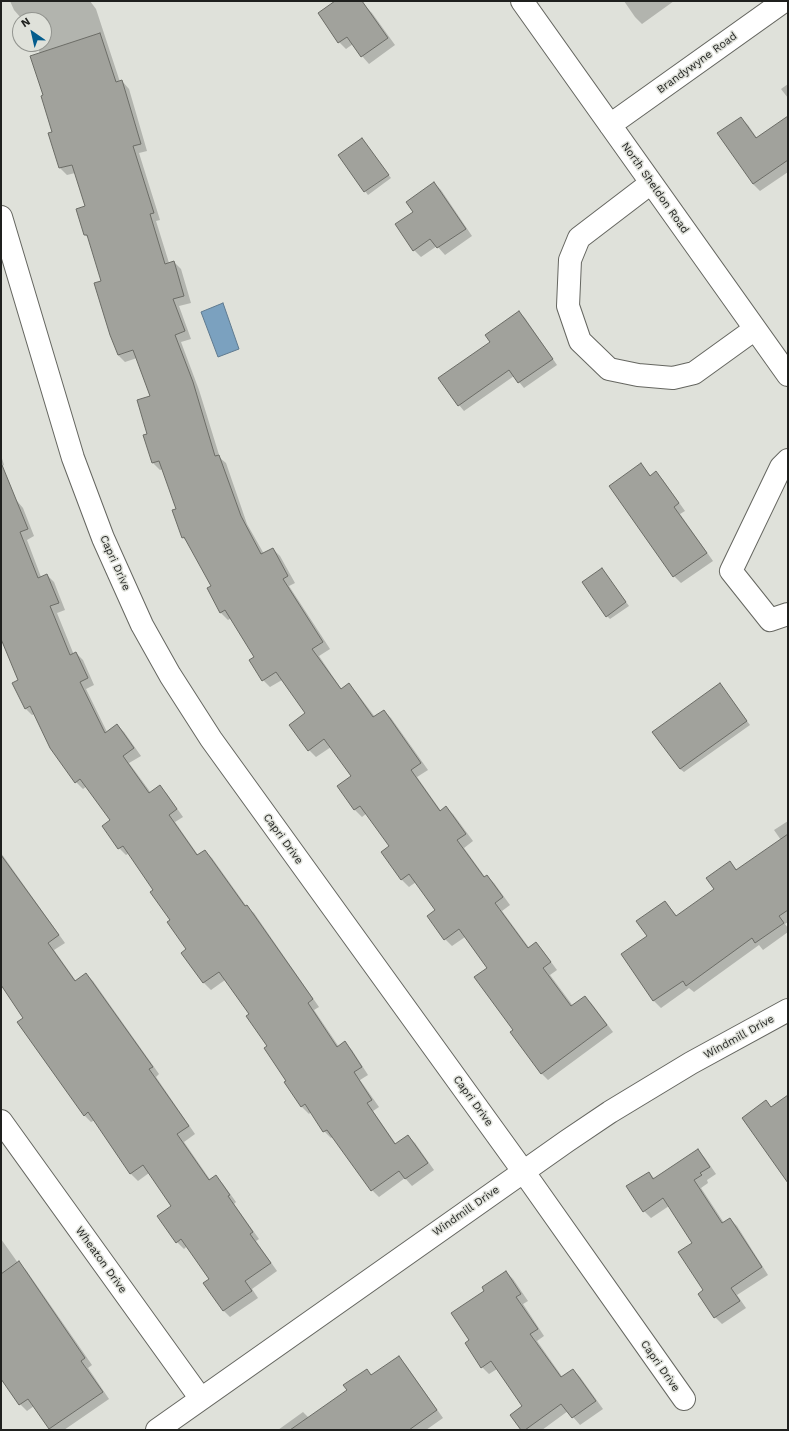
<!DOCTYPE html>
<style>
body{margin:0}
#map{position:relative;width:789px;height:1431px;overflow:hidden;background:#dfe1da;font-family:"Work Sans",sans-serif}
canvas{display:block}
.frame{position:absolute;inset:0;border:2px solid #1f201e;pointer-events:none}
.north{position:absolute;left:12px;top:12px;width:40px;height:40px;box-sizing:border-box;background:#dfe1da;border:1px solid #92948f;border-radius:50%;rotate:326deg;font-size:11px;font-weight:700;line-height:16px;text-align:center;color:#1f201e}
.north::after{content:'';display:block;margin:auto;width:14px;height:18px;background:#035c8d;clip-path:polygon(50% 0,100% 100%,50% 72%,0 100%)}
</style>
<div id="map">
<canvas width="789" height="1431"></canvas>
<div class="frame"></div>
<div class="north">N</div>
</div>
<script>
const g = document.querySelector('canvas').getContext('2d');
g.lineJoin = 'round';
function paint(path, color) { g.fillStyle = color; g.fill(path, 'evenodd'); }
const toPath = rows => new Path2D(rows.map(r => 'M' + r).join(''));
function strokePath(path, color, width, dash) { g.strokeStyle = color; g.lineWidth = width; g.lineCap = dash ? 'butt' : 'round'; g.setLineDash(dash || []); g.stroke(path); }
function write(font, color, halo, rows, align = 'center') {
  g.font = font + ' "Work Sans",sans-serif'; g.lineWidth = 3; g.setLineDash([]); g.textBaseline = 'middle'; g.strokeStyle = halo; g.fillStyle = color; for (const [text, x, y, turn = 0] of rows) {
    g.save(); g.translate(x, y); g.rotate((+turn || 0) * Math.PI / 180); g.textAlign = isNaN(turn) ? turn : align; if (halo) g.strokeText(text, 0, 0); g.fillText(text, 0, 0); g.restore();
  }
}
const water = toPath([
 [223,303,239,349,218,357,201,312,223,303]
]);
const shadow = toPath([
 [10,1,90,1,96,9,120,82,122,81,129,89,147,151,139,153,160,220,156,221,169,263,174,262,181,269,191,303,179,306,191,339,181,342,199,390,220,458,226,463,247,524,264,554,273,549,280,556,295,583,289,586,330,649,319,656,342,690,349,685,356,692,375,717,384,711,391,718,428,770,417,777,441,811,446,807,453,814,473,841,464,848,485,877,487,876,494,883,510,905,502,911,530,949,536,944,543,951,557,970,550,975,573,1006,585,997,592,1004,613,1032,548,1080,541,1073,514,1030,488,968,465,937,452,946,445,939,436,910,416,882,409,887,402,880,382,852,390,847,367,813,362,817,355,810,339,786,352,777,331,747,316,757,309,750,307,714,282,680,270,687,263,680,256,657,231,618,228,620,221,613,208,588,212,586,189,543,183,538,173,511,177,510,163,469,160,470,153,463,145,436,149,435,151,396,137,358,125,362,118,355,103,282,90,239,85,235,86,207,75,173,67,175,60,168,50,133,53,133,44,96,40,54,37,44,44,44,44,20,30,20,28,15,21,18,14,10],
 [337,1,357,1,365,6,372,13,395,45,369,64,362,56,353,44,346,49,339,42],
 [624,1,674,1,642,24,635,17],
 [788,84,788,98,781,89],
 [788,117,788,172,760,191,753,184,741,118,748,125,757,138],
 [362,139,391,178,368,195,339,156],
 [434,183,441,190,472,236,445,255,437,246,421,257,414,250,414,212],
 [519,312,525,318,557,365,524,388,514,376,464,411,459,405,491,342],
 [1,455,4,465,1,466],
 [641,464,651,476,656,473,663,480,685,511,680,514,713,561,681,583,674,576],
 [1,482,23,508,34,536,27,540,41,577,47,575,54,582,65,610,57,613,74,655,76,653,83,660,94,685,86,689,107,732,117,725,124,732,141,756,129,763,151,793,160,787,167,794,183,817,175,822,198,855,205,851,212,858,247,907,254,913,319,1007,314,1010,339,1047,345,1043,352,1050,368,1075,360,1080,379,1107,373,1111,396,1144,408,1136,415,1143,434,1170,412,1186,405,1178,379,1197,372,1190,333,1137,331,1138,324,1131,311,1112,309,1114,302,1107,250,1014,225,980,211,990,204,983,182,953,187,949,155,890,129,853,126,855,119,848,111,820,87,786,83,789,76,782,35,714,32,715,25,708,19,680,3,641,1,642],
 [602,569,629,606,610,619,607,616],
 [723,688,750,725,684,772,680,769],
 [788,821,788,922,785,924,788,928,788,932,763,950,759,945,694,992,689,988,661,1008,654,1001,622,954,648,937,665,902,677,916,716,889,730,862,737,870,781,840,774,830],
 [1,853,65,943,54,950,76,981,86,974,93,981,159,1074,156,1077,195,1134,184,1142,211,1181,216,1177,223,1184,236,1202,234,1204,259,1239,256,1241,277,1271,252,1289,258,1298,230,1317,223,1310,210,1280,187,1246,184,1249,177,1242,173,1206,149,1173,138,1181,131,1174,95,1120,91,1122,84,1115,25,1018,3,987,1,988],
 [698,1150,705,1158,716,1174,707,1180,708,1183,701,1188,724,1223,730,1219,737,1226,768,1275,737,1295,746,1308,722,1324,715,1317,705,1291,694,1243,669,1206,651,1218,644,1211,649,1173,655,1179],
 [1,1239,18,1263,26,1270,92,1365,88,1368,109,1399,64,1430,51,1430,34,1406,27,1411,20,1404,1,1378],
 [506,1272,513,1279,528,1301,523,1304,544,1336,537,1341,563,1378,573,1370,580,1377,603,1409,580,1425,568,1411,542,1430,522,1430,524,1406,497,1369,489,1374,482,1367,470,1340,486,1291],
 [399,1358,406,1365,443,1418,426,1430,278,1430,303,1412,309,1418,348,1390,367,1370,372,1376]
]);
const building = toPath([
 [335,1,362,1,388,38,361,57,347,37,338,43,318,13,335,1],
 [100,33,116,82,122,80,141,144,133,146,154,213,150,214,165,264,174,261,184,296,173,299,185,331,175,335,193,382,215,456,219,455,241,516,261,554,273,548,288,576,283,579,323,642,312,649,341,689,349,683,373,717,384,710,421,763,411,770,440,811,446,806,466,834,457,840,484,877,487,875,503,897,495,903,528,948,536,942,551,962,543,968,571,1006,585,996,607,1025,541,1074,510,1032,513,1030,474,977,487,968,459,929,444,940,427,916,435,910,409,874,401,880,381,852,389,846,360,806,354,810,337,786,351,776,324,739,308,751,289,725,305,713,276,672,262,681,249,660,254,657,225,610,220,613,207,588,211,586,184,537,182,538,172,510,176,509,159,461,152,463,143,435,147,434,137,400,150,396,133,350,118,355,110,335,94,283,101,281,87,235,84,235,76,209,85,206,72,165,59,168,48,133,52,132,41,96,43,95,30,56,100,33],
 [788,116,788,160,753,184,717,133,741,117,756,138,788,116],
 [362,138,389,175,364,192,338,155,362,138],
 [434,182,466,229,437,248,430,239,413,251,395,224,413,212,406,202,434,182],
 [519,311,553,359,518,383,509,370,458,406,438,378,490,342,485,335,519,311],
 [641,463,650,476,656,471,679,503,674,507,707,553,673,577,609,486,641,463],
 [1,465,2,465,28,529,20,532,38,578,47,574,59,603,50,606,70,655,76,652,88,678,80,682,105,733,117,724,134,748,123,756,149,793,160,785,177,809,169,815,197,855,205,850,245,906,247,905,313,999,308,1003,337,1047,345,1041,362,1067,354,1072,372,1100,367,1103,395,1144,408,1135,428,1163,405,1179,399,1171,371,1191,327,1130,323,1132,305,1104,301,1107,284,1082,286,1081,264,1048,267,1046,246,1016,249,1014,219,972,203,983,181,953,186,949,167,922,170,920,150,892,153,890,123,846,118,849,102,826,110,820,80,779,75,783,50,748,30,706,25,709,12,683,18,680,1,639,1,465],
 [602,568,626,602,606,617,582,582,602,568],
 [720,683,747,721,680,769,652,732,720,683],
 [788,834,788,910,779,916,784,923,755,943,752,938,686,986,683,981,653,1001,621,954,647,936,636,921,665,901,676,916,714,889,706,878,730,861,736,870,788,834],
 [1,855,59,935,48,943,75,981,86,973,153,1067,149,1069,189,1126,177,1134,209,1180,216,1175,230,1195,228,1196,253,1232,250,1234,271,1263,245,1281,252,1291,223,1311,203,1283,209,1279,181,1239,176,1243,157,1216,171,1206,143,1165,130,1174,88,1112,84,1116,17,1022,23,1018,1,985,1,855],
 [788,1095,788,1183,742,1118,766,1100,771,1107,788,1095],
 [698,1149,710,1167,700,1173,702,1175,694,1180,722,1223,730,1218,762,1267,731,1288,740,1301,714,1318,698,1294,703,1290,678,1252,692,1243,663,1198,643,1212,626,1186,649,1172,653,1179,698,1149],
 [19,1261,85,1358,81,1361,103,1392,49,1429,28,1399,19,1405,1,1379,1,1274,19,1261],
 [506,1271,521,1294,516,1297,538,1329,530,1334,561,1377,573,1369,596,1401,572,1418,561,1404,525,1430,521,1430,510,1415,522,1406,491,1361,481,1368,465,1343,469,1340,451,1313,484,1291,482,1287,506,1271],
 [399,1356,437,1410,409,1430,290,1430,347,1390,343,1385,367,1369,371,1375,399,1356]
]);
const minor = toPath([
 [522,1,788,375],
 [610,125,784,1],
 [651,183,579,238,570,260,568,306,580,341,609,369,638,375,673,378,694,373,755,329],
 [1,217,73,458,103,538,142,625,170,675,211,739,523,1171,684,1399],
 [788,460,781,467,731,571,770,620,788,614],
 [1,1121,201,1399],
 [157,1430,567,1141,610,1112,691,1063,788,1010]
]);
const streetNames = [
 ["Brandywyne Road",697,63,-36],
 ["North Sheldon Road",655,188,55],
 ["Capri Drive",115,563,66],
 ["Capri Drive",283,839,54],
 ["Windmill Drive",739,1037,-29],
 ["Capri Drive",473,1101,54],
 ["Windmill Drive",466,1211,-35],
 ["Wheaton Drive",101,1260,54],
 ["Capri Drive",660,1366,55]
];
paint(water, '#7ba1bf');
strokePath(water, '#5f7a8f', 1);
paint(shadow, '#0003');
paint(building, '#a1a29c');
strokePath(building, '#6b6c66', 1);
strokePath(minor, '#656660', 24);
strokePath(minor, '#fff', 22);
write('11px', '#1f201e', '#dfe1da', streetNames);
</script>
